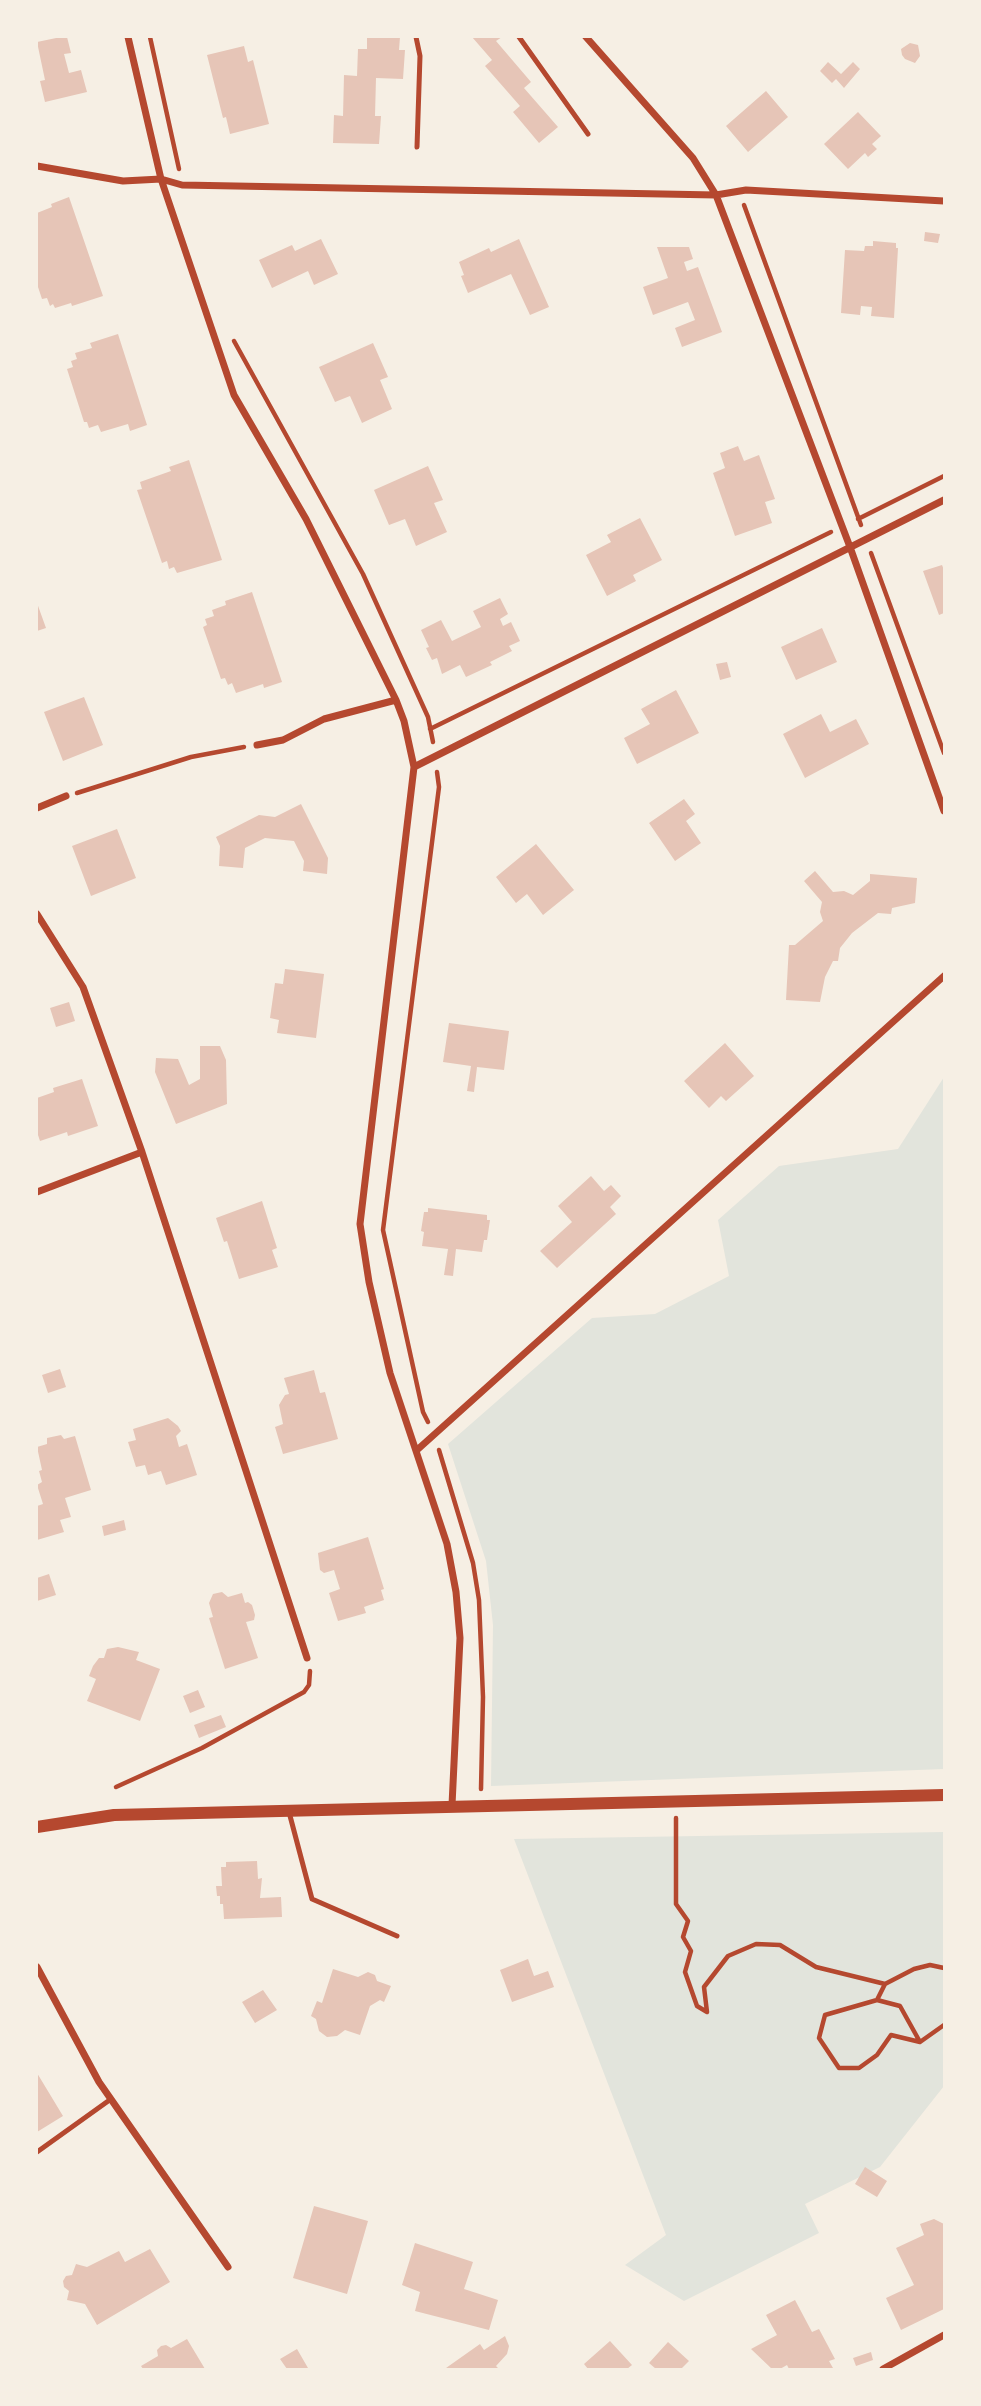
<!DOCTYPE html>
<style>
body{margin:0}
#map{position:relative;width:981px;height:2406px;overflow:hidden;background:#f6efe4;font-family:Bitter,serif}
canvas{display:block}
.frame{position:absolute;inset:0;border:38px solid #f6efe4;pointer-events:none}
</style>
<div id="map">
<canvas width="981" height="2406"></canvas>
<div class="frame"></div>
</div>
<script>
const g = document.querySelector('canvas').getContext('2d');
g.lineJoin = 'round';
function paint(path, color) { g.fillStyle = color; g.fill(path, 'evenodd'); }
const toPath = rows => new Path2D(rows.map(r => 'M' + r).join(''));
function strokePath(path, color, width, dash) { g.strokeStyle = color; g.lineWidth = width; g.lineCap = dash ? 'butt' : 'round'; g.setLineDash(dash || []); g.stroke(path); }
const green = toPath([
 [944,1077,944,1769,491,1786,493,1625,486,1561,448,1444,592,1318,655,1314,729,1276,718,1220,779,1166,898,1149],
 [944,1832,944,2086,880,2167,805,2204,819,2233,684,2301,625,2265,666,2235,514,1839]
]);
const building = toPath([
 [61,37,67,37,71,53,64,54,69,73,81,70,87,92,45,102,40,81,45,80,37,42],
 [367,37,400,37,399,50,405,50,403,79,376,78,375,116,381,116,379,144,333,143,334,115,343,116,344,75,357,76,358,49,367,49],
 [472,37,502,37,496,41,531,82,524,88,558,127,539,143,513,112,520,106,485,66,492,60],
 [910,43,918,45,920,56,915,63,905,59,902,55,901,49],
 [244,46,248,62,253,60,269,124,230,134,226,117,223,118,207,55],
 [828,62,841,74,853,62,860,69,844,88,836,79,832,83,820,71],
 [766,91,788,117,748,152,726,126],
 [858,112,881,136,872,144,877,149,868,157,865,153,848,169,824,144],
 [69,197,103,296,72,306,71,303,55,308,53,304,50,306,47,298,42,299,37,284,37,213,52,207,51,204],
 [925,232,940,234,938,243,924,241],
 [321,239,338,274,314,285,308,271,272,288,259,260,292,245,295,251],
 [519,239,549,307,530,315,511,274,468,293,461,276,464,275,459,262,489,248,491,252],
 [873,241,896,243,896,248,898,248,894,318,871,316,872,307,861,306,860,315,841,313,845,250,864,251,865,246,873,246],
 [657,247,689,247,693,259,684,262,687,271,698,267,722,332,682,347,675,328,695,320,688,302,653,315,643,287,668,278],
 [118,334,147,425,130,431,128,424,101,432,98,425,89,428,87,422,84,422,67,369,73,367,71,361,77,359,75,353,92,348,90,343],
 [373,343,388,377,380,380,392,409,362,423,350,396,335,402,319,367],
 [738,446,744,461,759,455,775,499,765,502,772,523,735,536,713,473,725,468,720,453],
 [189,460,222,560,177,573,174,567,169,569,167,561,162,563,137,490,142,489,140,482,171,471,169,467],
 [428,466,443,500,434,503,447,532,416,546,405,519,389,525,374,490],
 [640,518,662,560,633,575,636,581,607,596,586,555,611,542,607,535],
 [942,565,944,570,944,613,939,615,923,571],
 [252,592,282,682,264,688,263,684,236,693,232,683,228,685,225,678,221,679,203,627,207,625,205,619,214,616,212,610,226,605,225,601],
 [500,598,508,614,500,619,503,626,511,622,520,641,509,646,512,651,490,662,492,665,466,677,460,665,442,674,437,658,432,660,426,648,429,647,421,630,441,620,452,641,481,627,473,611],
 [37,603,46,628,37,631],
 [822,628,837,662,796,680,781,647],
 [727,662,731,677,720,680,716,664],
 [676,690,699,733,637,764,624,738,650,724,641,709],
 [84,697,103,745,63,761,44,712],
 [821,714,830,732,856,719,869,744,805,778,783,734],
 [684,799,695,814,686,821,701,843,675,861,649,823],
 [301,804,328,858,327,874,303,871,304,861,294,841,265,838,245,848,243,868,219,866,220,846,216,837,259,815,275,817],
 [117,829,136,878,91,896,72,846],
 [536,844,574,890,543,915,527,894,516,903,496,877],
 [815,871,833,892,844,891,853,895,870,881,870,874,917,878,915,903,892,908,891,914,878,913,852,933,840,948,838,961,833,961,825,977,820,1002,786,1000,789,945,795,945,823,921,820,912,822,902,804,881],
 [285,969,324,974,316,1038,277,1033,279,1020,270,1018,275,983,283,984],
 [69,1002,75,1021,56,1027,50,1008],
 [449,1023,509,1031,504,1070,477,1067,474,1092,467,1091,471,1066,443,1062],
 [725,1043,754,1076,726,1101,721,1096,709,1108,684,1081],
 [200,1046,220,1046,226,1060,227,1104,176,1124,155,1072,156,1058,178,1059,189,1085,200,1079],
 [82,1079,98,1126,68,1136,67,1132,40,1141,37,1132,37,1098,54,1092,53,1088],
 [591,1176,604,1191,611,1185,621,1196,610,1207,616,1214,557,1268,540,1251,572,1222,558,1206],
 [262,1201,277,1248,272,1250,278,1267,239,1279,227,1241,224,1242,216,1218],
 [428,1208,487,1215,487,1220,490,1220,487,1240,484,1240,482,1252,456,1249,453,1276,444,1275,448,1249,422,1246,424,1232,421,1231,424,1212,428,1212],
 [60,1369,66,1387,48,1393,42,1375],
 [314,1370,320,1393,325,1392,338,1439,283,1454,275,1427,283,1424,279,1405,285,1395,289,1394,284,1378],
 [168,1418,178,1426,181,1431,176,1436,179,1447,187,1444,197,1475,166,1485,161,1471,148,1475,145,1465,136,1467,128,1442,136,1440,133,1429],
 [61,1435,64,1439,75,1436,91,1490,65,1498,71,1517,60,1520,64,1532,37,1540,37,1506,43,1504,37,1485,42,1482,39,1471,42,1470,37,1447,47,1444,47,1438],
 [124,1520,126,1530,104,1536,102,1526],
 [368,1537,384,1589,381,1590,384,1600,364,1607,366,1613,338,1621,329,1593,340,1589,334,1570,324,1573,320,1570,318,1553],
 [49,1574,56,1595,37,1601,37,1578],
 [222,1592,228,1597,242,1593,245,1603,248,1602,252,1605,255,1615,254,1620,246,1622,258,1658,225,1669,209,1618,213,1617,209,1603,213,1594],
 [118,1647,139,1652,136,1660,160,1669,140,1721,87,1701,96,1679,89,1676,93,1666,99,1658,104,1658,107,1649],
 [198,1690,205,1707,190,1713,183,1696],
 [221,1715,226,1727,199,1738,194,1725],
 [257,1861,258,1879,262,1878,260,1898,281,1897,282,1917,224,1919,223,1904,220,1904,220,1896,217,1896,216,1886,222,1886,221,1867,226,1867,226,1862],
 [528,1959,534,1976,548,1971,554,1987,512,2002,500,1970],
 [333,1969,358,1977,368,1972,375,1975,377,1981,391,1986,384,2002,380,2000,370,2006,360,2035,345,2030,337,2036,327,2037,319,2031,316,2019,311,2016,317,2001,322,2003],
 [263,1990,277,2010,255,2023,242,2002],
 [37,2073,63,2116,37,2132],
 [865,2167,887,2181,877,2197,855,2184],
 [314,2206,368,2221,347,2294,293,2278],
 [934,2219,944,2224,944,2309,901,2330,886,2298,914,2285,896,2248,924,2235,920,2224],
 [415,2243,473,2262,464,2289,498,2300,489,2330,415,2311,420,2292,402,2285],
 [150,2249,170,2282,97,2325,85,2304,67,2300,69,2291,64,2287,63,2281,66,2276,72,2275,76,2264,87,2267,119,2251,125,2262],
 [795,2300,812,2332,819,2329,835,2359,829,2361,833,2368,789,2369,787,2365,780,2369,772,2369,751,2349,777,2335,766,2315],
 [505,2336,509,2346,507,2354,496,2366,499,2369,446,2368,480,2344,484,2350],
 [187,2339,205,2369,143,2369,141,2366,158,2356,157,2350,161,2346,166,2345,171,2348],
 [610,2341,632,2365,627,2369,588,2369,584,2364],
 [668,2342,689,2361,681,2369,656,2369,649,2363],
 [297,2349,308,2368,287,2369,280,2359],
 [871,2352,873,2360,856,2366,853,2358]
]);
const path = toPath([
 [150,37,179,169],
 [744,205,861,525],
 [234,341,363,574,428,717,433,742],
 [858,519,944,476],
 [871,553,944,753],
 [430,729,831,532],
 [77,793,191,757,244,747],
 [428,1422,423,1412,383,1230,439,787,437,772],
 [439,1450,473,1563,479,1600,483,1697,481,1789],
 [116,1787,202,1748,304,1692,309,1685,310,1671],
 [676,1818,676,1904,688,1921,683,1937,691,1951,685,1972,697,2006,707,2012,704,1987,728,1956,756,1944,780,1945,816,1967,885,1984,877,2000,825,2015,819,2038,839,2068,859,2068,877,2055,891,2035,920,2042,944,2025],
 [885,1984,914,1969,930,1965,944,1968],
 [877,2000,900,2006,920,2042]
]);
const service = toPath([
 [416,37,420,56,417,147],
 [519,37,588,134],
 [289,1812,312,1899,397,1936],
 [37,2152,111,2099]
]);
const minor = toPath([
 [128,37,161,179,234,395,306,519,396,700,404,721,414,767,360,1224,369,1282,390,1373,447,1544,456,1592,460,1638,452,1805],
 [586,37,693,158,716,195,850,547,944,811],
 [37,166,123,181,161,179,182,185,716,195,746,190,944,201],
 [257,745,283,740,324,719,396,700],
 [414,767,944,500],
 [37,808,66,796],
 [37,914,83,987,142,1152,307,1658],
 [37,1192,142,1152],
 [417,1450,944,976],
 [37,1967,99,2082,228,2267],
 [883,2369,944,2335]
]);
const tertiary = toPath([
 [37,1827,114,1815,944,1795]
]);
paint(green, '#e2e4dc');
paint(building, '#e6c5b7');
strokePath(path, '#b5482f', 4.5);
strokePath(service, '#b5482f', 5);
strokePath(minor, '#b5482f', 7);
strokePath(tertiary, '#b5482f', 12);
</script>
